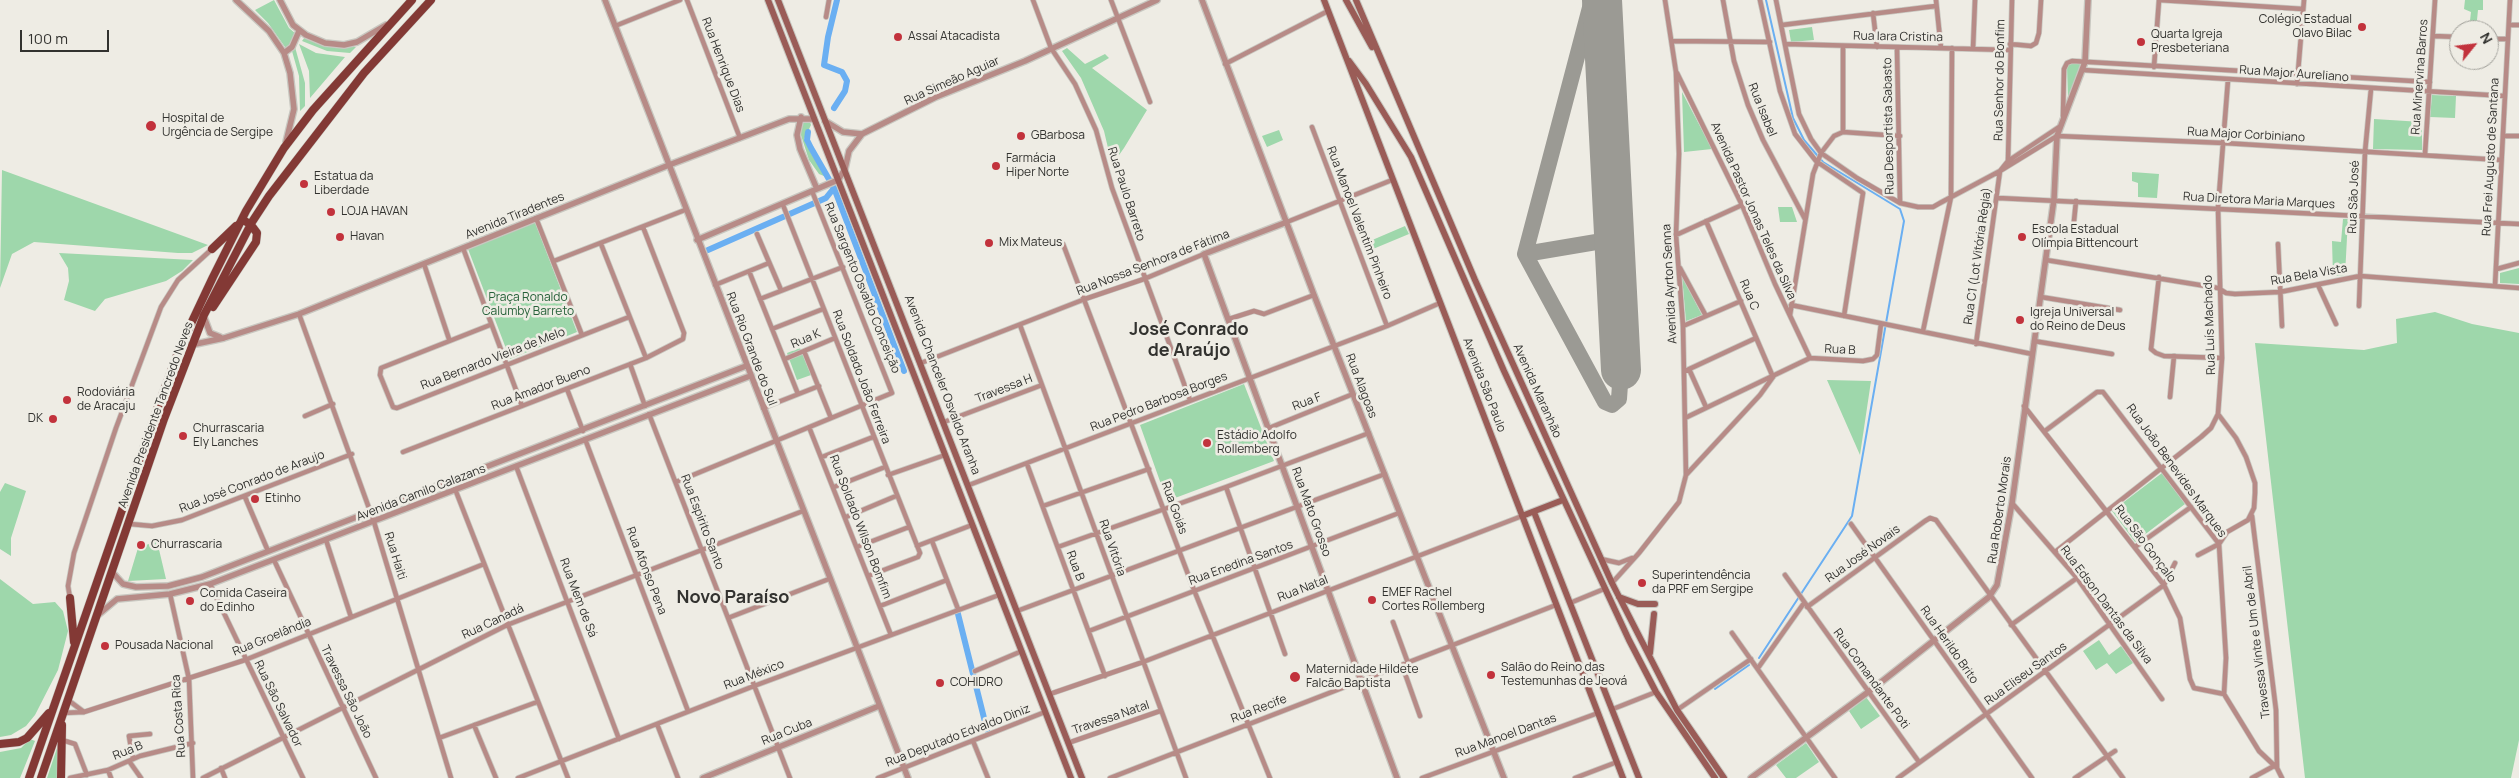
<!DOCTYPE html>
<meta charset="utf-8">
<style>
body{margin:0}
#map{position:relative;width:2519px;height:778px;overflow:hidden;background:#eeece4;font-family:Manrope,sans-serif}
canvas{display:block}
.north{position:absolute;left:2449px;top:20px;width:50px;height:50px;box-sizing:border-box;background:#eeece4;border:1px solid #a3a29c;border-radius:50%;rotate:61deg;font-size:14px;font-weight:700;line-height:20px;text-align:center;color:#32322f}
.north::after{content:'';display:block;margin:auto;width:18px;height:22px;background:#c2323c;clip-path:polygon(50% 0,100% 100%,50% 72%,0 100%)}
.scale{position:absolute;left:20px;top:30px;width:89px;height:22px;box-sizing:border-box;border:2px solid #32322f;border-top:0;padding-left:6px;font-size:15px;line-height:18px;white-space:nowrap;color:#32322f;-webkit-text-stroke:4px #eeece4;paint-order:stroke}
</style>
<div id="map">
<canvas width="2519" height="778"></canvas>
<div class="north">N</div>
<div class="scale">100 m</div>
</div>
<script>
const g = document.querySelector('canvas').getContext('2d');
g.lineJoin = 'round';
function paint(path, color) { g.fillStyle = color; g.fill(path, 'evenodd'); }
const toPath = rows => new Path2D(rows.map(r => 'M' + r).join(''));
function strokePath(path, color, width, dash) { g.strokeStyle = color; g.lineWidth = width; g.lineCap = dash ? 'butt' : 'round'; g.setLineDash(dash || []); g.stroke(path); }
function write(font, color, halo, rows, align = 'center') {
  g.font = font + ' Manrope,sans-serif'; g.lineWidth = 5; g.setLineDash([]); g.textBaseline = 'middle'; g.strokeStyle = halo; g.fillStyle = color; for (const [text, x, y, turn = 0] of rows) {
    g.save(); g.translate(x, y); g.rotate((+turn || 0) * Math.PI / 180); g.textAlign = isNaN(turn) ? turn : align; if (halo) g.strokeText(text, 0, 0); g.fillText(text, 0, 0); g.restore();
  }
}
const green = toPath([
 [274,0,289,28,296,34,288,47,285,47,268,23,255,10],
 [2465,0,2483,0,2483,10,2478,10,2476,30,2469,30,2471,12,2464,9],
 [1812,27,1814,40,1791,42,1789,30],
 [305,37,327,47,356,47,350,53,327,51,302,41],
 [299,44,316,53,345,57,310,98,309,71],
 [295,47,305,83,305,106,300,111,299,76,292,51],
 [1067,48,1085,64,1105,54,1109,58,1092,68,1147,110,1124,148,1112,165,1104,131,1081,78,1062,51],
 [2084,63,2068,98,2067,67,2069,64],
 [1682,92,1712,149,1684,152],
 [2432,95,2456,96,2455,118,2430,117],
 [809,119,811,125,804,139,812,155,825,172,826,175,824,176,819,174,809,160,799,129,800,120],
 [2374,119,2422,122,2422,150,2373,149],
 [1279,130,1283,140,1267,147,1262,136],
 [2,170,208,245,192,253,178,253,34,242,12,254,0,288],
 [2132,172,2159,174,2157,198,2138,197,2138,183,2132,181],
 [1778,207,1792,207,1797,222,1780,222],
 [2343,219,2348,219,2345,275,2333,276,2332,241,2341,242],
 [535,222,577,332,510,359,468,249],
 [1405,226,1409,234,1373,249,1370,241],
 [59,253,193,260,182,271,166,281,105,299,95,311,64,300,69,281,68,268],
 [2519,268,2519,284,2500,283,2500,273],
 [1682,276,1702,315,1686,321],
 [2435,312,2472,324,2519,333,2519,740,2511,778,2305,778,2255,343,2364,350,2397,343,2396,319],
 [800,348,811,375,797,380,787,353],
 [1827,380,1871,381,1860,455],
 [1244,384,1274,461,1167,501,1140,425],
 [2162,473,2185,504,2135,542,2112,511],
 [5,483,26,491,11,538,11,556,0,549,0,492],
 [157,541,166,579,128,581,138,548],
 [0,579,33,604,55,602,63,611,68,631,58,670,35,715,26,726,11,735,0,737],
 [2099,640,2109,655,2121,646,2133,663,2116,674,2107,663,2096,670,2083,651],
 [1866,697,1880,716,1861,729,1849,711],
 [30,739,35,741,20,778,0,778,0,752,21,748],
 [59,742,58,778,47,778],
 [1806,743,1819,762,1796,778,1786,778,1776,765]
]);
const stream = toPath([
 [1759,658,1852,516,1904,221,1900,209,1823,162,1804,140,1793,118,1766,0],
 [1715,689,1749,665]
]);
const canal = toPath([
 [834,108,845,91,847,81,842,72,824,65,828,37,837,0],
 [808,132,807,140,811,148,834,188,904,371],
 [708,250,826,198,834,188],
 [957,610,987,730]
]);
const taxiway = toPath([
 [1592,0,1525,254,1605,402,1612,405,1619,399,1621,370],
 [1525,254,1614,239]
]);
const runway = toPath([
 [1602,0,1621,370]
]);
const minor = toPath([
 [687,0,740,138],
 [1033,0,1051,48,1075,84,1096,130,1112,188,1190,400],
 [1111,0,1150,102],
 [1723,0,1734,61,1748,105,1763,140,1805,219],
 [1760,0,1780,91,1795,134,1816,161,1863,193,1844,316],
 [1776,0,1799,114,1811,139,1821,153,1857,178,1900,203,1918,207,1933,207,1940,203,2000,171,2057,136,2224,143,2501,160],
 [1936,0,1941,48],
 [1873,13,1877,47],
 [826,17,829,0],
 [1782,25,1936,6],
 [2509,25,2519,25],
 [615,26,680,0],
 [2433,36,2459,37],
 [2489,39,2508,39],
 [1672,41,1770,42],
 [1786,44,2009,50],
 [2010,44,2031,46,2036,43,2039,33,2041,0],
 [1897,48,1900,203],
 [1973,49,1975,0],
 [1225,64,1328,11],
 [2154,67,2159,0,2303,9],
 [2083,70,2505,96],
 [1677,73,1742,205,1775,284,1810,358],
 [2297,84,2304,0],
 [2063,116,2064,69,2067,63,2072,61,2430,82],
 [1312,127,1387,326],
 [1843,132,1843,46],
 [2503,136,2519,136],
 [2425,154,2435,0],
 [2008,161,2012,0],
 [1998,198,2519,224],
 [783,205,920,553,918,557,868,576],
 [536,218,582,335],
 [1706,221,1773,377],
 [1287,222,1392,180],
 [2073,231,2076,201],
 [757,234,781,290],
 [1676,235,1742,205],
 [601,244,646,358],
 [1063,244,1194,590,1270,778],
 [2278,244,2282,326],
 [463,248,522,406],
 [2046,260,2218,288,2226,293,2235,294,2280,292,2360,276,2519,288],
 [554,261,685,210],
 [424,264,449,339],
 [1680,268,1706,316],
 [2497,269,2519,263],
 [749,271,798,394],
 [2159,277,2151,349,2156,353,2164,356,2222,358],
 [715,285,769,263],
 [2318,285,2336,324],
 [2495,286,2510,0],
 [2041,297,2120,310],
 [760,299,843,267],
 [1791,305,2032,354],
 [2359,306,2365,152,2371,89],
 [299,314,374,522,451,778],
 [1790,315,1813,174,1821,153,1834,136,1843,132,1900,136],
 [1229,319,1254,311,1264,314,1314,295],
 [490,325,381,368,380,375,393,407,397,408,629,317],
 [1020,325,1186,778],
 [1683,326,1741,301],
 [772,329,823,309],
 [1923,331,1951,197,1952,48],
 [2034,341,2112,354],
 [1976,344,2000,171,2008,161,2059,127],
 [804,351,831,418],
 [785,359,835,338],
 [921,363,1085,299,1144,279,1204,254],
 [630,364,645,406],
 [1689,369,1706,407],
 [1685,371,1756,338],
 [567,389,583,431],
 [2170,397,2174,356],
 [2024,406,2164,585,2180,618,2190,679,2194,688,2224,694],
 [763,408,819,386],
 [649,414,790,778],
 [305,416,333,404],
 [1685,418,1810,358,1863,361,1873,359,1877,355,1881,324],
 [944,422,1042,385],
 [809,427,891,635],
 [1269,428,1353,394],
 [2045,431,2097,392,2103,392,2219,544,2226,658,2224,694],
 [585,439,688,711],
 [403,452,646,358,683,339,684,333,643,227],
 [822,457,873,437],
 [1027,464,1105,676],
 [516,466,619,739],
 [888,475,945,455],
 [1686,475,1760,395,1773,377],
 [676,482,892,393,812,191],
 [969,485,1387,326,1440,303],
 [834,487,885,467],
 [1226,487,1285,654],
 [455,489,568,778],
 [245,497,268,551],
 [2012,503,2077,578,2162,699],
 [1043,506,1149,469],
 [2252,516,2276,710,2277,768],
 [846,517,896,496],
 [130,524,152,526,182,520,352,454],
 [1851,524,2032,778],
 [326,540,351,617],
 [932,541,958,609],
 [917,546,972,525],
 [857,547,909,527],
 [1058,547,1226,487,1369,433],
 [2135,547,2191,507],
 [2055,552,2201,437,2211,428,2218,414],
 [2198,555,2219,544,2227,532,2248,520,2254,508,2255,493,2255,483,2246,457,2236,438,2218,414,2222,358,2218,208,2228,80],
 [1601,559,1619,563,1632,558],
 [274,560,376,778],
 [1785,575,1919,762],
 [1612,583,1639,553,1679,502,1686,475,1683,326,1676,235,1679,154,1676,72,1665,0],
 [210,584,303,778],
 [170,594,189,679,193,778],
 [70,598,68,586,74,553,116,428,161,307,178,280,212,249],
 [1570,603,1604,589],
 [880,606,947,580],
 [1807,607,1925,521,1930,518,1936,520,2123,778],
 [1017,611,1385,474],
 [728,618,829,579],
 [1393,622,1408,663],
 [2011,625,2077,578],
 [1089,631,1399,513],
 [1732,633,1835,778],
 [1402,665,1420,716],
 [1758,668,1804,603],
 [975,671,1022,651],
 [1050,694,1143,662,1522,516],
 [2224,694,2259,751,2277,768,2282,778],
 [68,700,84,712],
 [1613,709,1656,692],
 [1677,710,1751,659],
 [63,713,84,712,245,660,484,564],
 [657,724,678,778],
 [474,725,496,778],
 [439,738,537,702],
 [62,740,75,744,87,775],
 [973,741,988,778],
 [1068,743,1160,711],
 [133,759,129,736,150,734],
 [129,761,141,778],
 [221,768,225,778],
 [108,770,111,778],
 [70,778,108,770,140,756,193,743],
 [203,778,507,625,803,511],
 [518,778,754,686,999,595],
 [878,778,1045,712],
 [1110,778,1556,605],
 [1422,778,1598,713],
 [1575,778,1617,762],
 [1898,778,2164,585,2175,563],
 [2075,778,2115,751],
 [2252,778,2274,766]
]);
const tertiary = toPath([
 [236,0,269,31,284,53,290,73,294,109,286,142],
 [280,0,293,25,306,35,325,43,344,45,357,42,386,25],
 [605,0,908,778],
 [1202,0,1314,295,1504,778],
 [284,53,292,47,299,31],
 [801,117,797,135,800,149,817,189],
 [825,121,843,132,862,134,936,97,1025,61,1157,0],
 [1287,222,1204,254,1397,778],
 [697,240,838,180,845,169,849,151,862,134],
 [204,317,210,333,220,337],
 [191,345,224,338,299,314,669,165,789,119,814,119],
 [112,572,123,584,136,587,168,586,202,577,746,366],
 [98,615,117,599,170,594,210,584,750,376],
 [703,778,879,706],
 [1751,778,1875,687,1989,597,1997,585,2012,503,2054,199,2057,136,2085,62,2088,0]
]);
const secondary = toPath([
 [768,0,1071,778],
 [778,0,1082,778],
 [1324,0,1623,778],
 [1346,0,1372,47],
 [1356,0,1475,280,1612,583,1677,710,1724,778],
 [1349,61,1366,84,1411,157,1504,371,1629,640,1656,692,1715,778],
 [1534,512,1639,778],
 [1522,516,1563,500],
 [1619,597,1638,604,1655,604],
 [1650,653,1654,614]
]);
const primary = toPath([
 [212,249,236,226],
 [213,307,256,242,257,233,251,225,242,219],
 [70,598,74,642],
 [0,744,19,742,27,738,49,713],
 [29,778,156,412,180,347,213,277,246,211,284,148,313,110,412,0],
 [41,778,164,419,204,315,252,222,269,196,364,73,431,0],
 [61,778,62,725]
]);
const markers = [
 [2362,27,5,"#c2323c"],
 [898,37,5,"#c2323c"],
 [2141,42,5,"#c2323c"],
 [151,126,6,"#c2323c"],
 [1021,136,5,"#c2323c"],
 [996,166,5,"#c2323c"],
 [304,184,5,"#c2323c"],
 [331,212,5,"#c2323c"],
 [340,237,5,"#c2323c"],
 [2022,237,5,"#c2323c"],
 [989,243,5,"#c2323c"],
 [2020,320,5,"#c2323c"],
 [67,400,5,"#c2323c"],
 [53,419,5,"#c2323c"],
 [183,436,5,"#c2323c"],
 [1207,443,5,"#c2323c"],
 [255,499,5,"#c2323c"],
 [141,545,5,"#c2323c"],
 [1642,583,5,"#c2323c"],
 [1372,600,5,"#c2323c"],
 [190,601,5,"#c2323c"],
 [105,646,5,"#c2323c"],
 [1491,675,5,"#c2323c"],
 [1295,677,6,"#c2323c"],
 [940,683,5,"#c2323c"]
];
const poiNames = [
 ["Colégio Estadual",2352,20,"right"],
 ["Olavo Bilac",2352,34,"right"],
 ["Quarta Igreja",2151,35],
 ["Presbeteriana",2151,49],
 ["Assaí Atacadista",908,37],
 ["Hospital de",162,119],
 ["Urgência de Sergipe",162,133],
 ["GBarbosa",1031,136],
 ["Farmácia",1006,159],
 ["Hiper Norte",1006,173],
 ["Estatua da",314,177],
 ["Liberdade",314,191],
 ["LOJA HAVAN",341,212],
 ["Escola Estadual",2032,230],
 ["Olímpia Bittencourt",2032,244],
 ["Havan",350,237],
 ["Mix Mateus",999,243],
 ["Igreja Universal",2030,313],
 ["do Reino de Deus",2030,327],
 ["Rodoviária",77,393],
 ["de Aracaju",77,407],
 ["DK",43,419,"right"],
 ["Churrascaria",193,429],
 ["Ely Lanches",193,443],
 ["Estádio Adolfo",1217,436],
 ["Rollemberg",1217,450],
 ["Etinho",265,499],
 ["Churrascaria",151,545],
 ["Superintendência",1652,576],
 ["da PRF em Sergipe",1652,590],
 ["EMEF Rachel",1382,593],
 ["Cortes Rollemberg",1382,607],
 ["Comida Caseira",200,594],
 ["do Edinho",200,608],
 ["Pousada Nacional",115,646],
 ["Salão do Reino das",1501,668],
 ["Testemunhas de Jeová",1501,682],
 ["Maternidade Hildete",1306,670],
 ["Falcão Baptista",1306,684],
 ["COHIDRO",950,683]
];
const streetNames = [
 ["Rua Iara Cristina",1898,37,1],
 ["Rua Henrique Dias",723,65,69],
 ["Rua Major Aureliano",2294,74,4],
 ["Rua Minervina Barros",2420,77,-86],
 ["Rua Senhor do Bonfim",2000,80,-89],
 ["Rua Simeão Aguiar",952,81,-24],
 ["Rua Isabel",1762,110,68],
 ["Rua Desportista Sabasto",1889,126,-91],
 ["Rua Major Corbiniano",2246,135,3],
 ["Rua Frei Augusto de Santana",2491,157,-87],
 ["Rua Paulo Barreto",1126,194,72],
 ["Rua São José",2354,197,-88],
 ["Rua Diretora Maria Marques",2259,201,3],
 ["Avenida Pastor Jonas Teles da Silva",1753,211,66],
 ["Avenida Tiradentes",515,216,-22],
 ["Rua Manoel Valentim Pinheiro",1359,223,69],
 ["Rua C1 (Lot Vitória Régia)",1978,256,-82],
 ["Rua Nossa Senhora de Fátima",1153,263,-21],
 ["Rua Bela Vista",2309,275,-10],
 ["Avenida Ayrton Senna",1670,284,-93],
 ["Rua Sargento Osvaldo Conceição",862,288,68],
 ["Rua C",1749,295,67],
 ["Rua Luís Machado",2210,325,-92],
 ["Rua K",806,339,-23],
 ["Rua Rio Grande do Sul",751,349,69],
 ["Rua B",1840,350,3],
 ["Rua Bernardo Vieira de Melo",493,359,-21],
 ["Rua Soldado João Ferreira",861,377,69],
 ["Avenida Chanceler Osvaldo Aranha",942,385,69],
 ["Avenida São Paulo",1484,385,69],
 ["Rua Alagoas",1361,386,69],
 ["Rua Amador Bueno",541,388,-21],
 ["Travessa H",1004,389,-21],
 ["Avenida Maranhão",1537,391,66],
 ["Rua Pedro Barbosa Borges",1159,402,-21],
 ["Rua F",1307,402,-21],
 ["Avenida Presidente Tancredo Neves",156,415,-70],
 ["Rua João Benevides Marques",2176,471,54],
 ["Rua José Conrado de Araujo",252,482,-21],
 ["Avenida Camilo Calazans",421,493,-21],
 ["Rua Goiás",1174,508,70],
 ["Rua Roberto Morais",2000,510,-82],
 ["Rua Mato Grosso",1311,512,70],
 ["Rua Espírito Santo",702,522,69],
 ["Rua Soldado Wilson Bomfim",860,527,69],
 ["Rua São Gonçalo",2145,544,53],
 ["Rua Vitória",1112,548,71],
 ["Rua José Novais",1863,554,-36],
 ["Rua Haiti",395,556,73],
 ["Rua Enedina Santos",1241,563,-20],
 ["Rua B",1075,566,70],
 ["Rua Afonso Pena",646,571,69],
 ["Rua Natal",1303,589,-21],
 ["Rua Mem de Sá",578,598,69],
 ["Rua Edson Dantas da Silva",2106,605,53],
 ["Rua Canadá",493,622,-25],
 ["Rua Groelândia",272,637,-22],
 ["Travessa Vinte e Um de Abril",2257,642,-97],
 ["Rua Herildo Brito",1949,645,55],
 ["Rua Eliseu Santos",2026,674,-36],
 ["Rua México",754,675,-21],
 ["Rua Comandante Poti",1871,679,54],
 ["Travessa São João",346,692,64],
 ["Rua São Salvador",278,704,64],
 ["Rua Recife",1259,709,-21],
 ["Rua Costa Rica",179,716,-94],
 ["Travessa Natal",1111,718,-19],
 ["Rua Cuba",787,732,-22],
 ["Rua Deputado Edvaldo Diniz",958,736,-21],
 ["Rua Manoel Dantas",1506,736,-20],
 ["Rua B",128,751,-22]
];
const parkNames = [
 ["Praça Ronaldo",528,298],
 ["Calumby Barreto",528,312]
];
const districtNames = [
 ["José Conrado",1189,330],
 ["de Araújo",1189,351],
 ["Novo Paraíso",733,598]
];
paint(green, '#9ed7ab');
strokePath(stream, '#6aaff2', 2);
strokePath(canal, '#6aaff2', 6);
strokePath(taxiway, '#9b9a94', 16);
strokePath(runway, '#9b9a94', 40);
strokePath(minor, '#c8c7c0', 6);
strokePath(tertiary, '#c8c7c0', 8);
strokePath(secondary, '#c8c7c0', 8);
strokePath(primary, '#c8c7c0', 9);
strokePath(minor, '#b78b87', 4.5);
strokePath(tertiary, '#b78b87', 5.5);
strokePath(secondary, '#9a5c57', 6);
strokePath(primary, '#833935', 8);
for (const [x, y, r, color] of markers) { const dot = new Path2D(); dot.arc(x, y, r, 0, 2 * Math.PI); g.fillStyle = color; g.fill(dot); strokePath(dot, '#eeece4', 2); }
write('12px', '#32322f', '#eeece4', poiNames, 'left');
write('12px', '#32322f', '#eeece4', streetNames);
write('12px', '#266139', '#eeece4', parkNames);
write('bold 18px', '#32322f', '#eeece4', districtNames);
</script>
